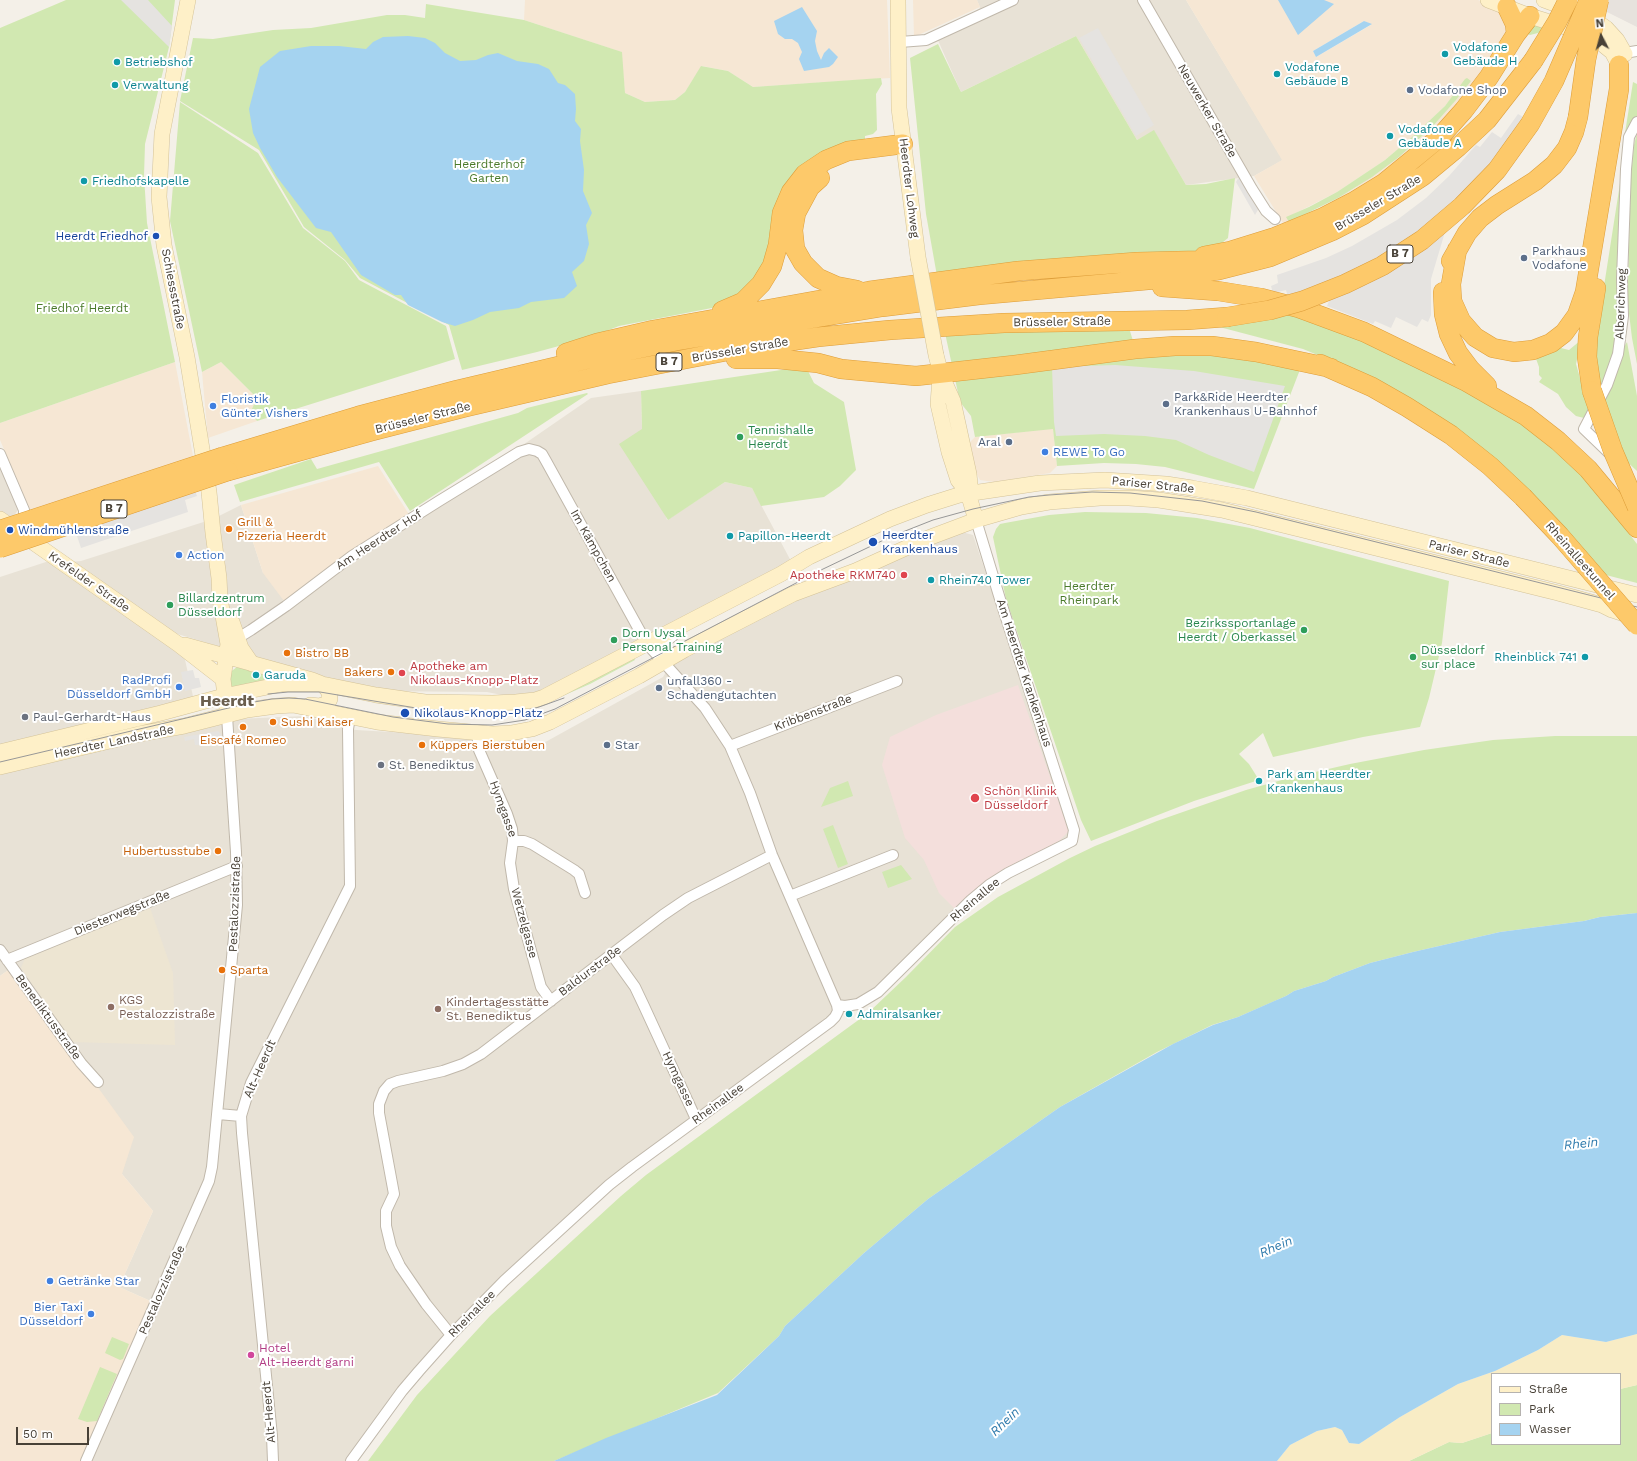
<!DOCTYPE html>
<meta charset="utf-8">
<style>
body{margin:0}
#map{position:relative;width:1637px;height:1461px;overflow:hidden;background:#f4f0e8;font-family:"Work Sans",sans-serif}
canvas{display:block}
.legend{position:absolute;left:1491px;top:1373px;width:130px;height:72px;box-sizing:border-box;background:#fff;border:1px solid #b6b3af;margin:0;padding:5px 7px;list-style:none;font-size:12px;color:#484137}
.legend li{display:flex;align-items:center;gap:8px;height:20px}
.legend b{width:20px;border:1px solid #b6b3af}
.north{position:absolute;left:1581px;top:16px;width:40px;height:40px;-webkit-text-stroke:3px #fff;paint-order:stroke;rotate:354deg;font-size:11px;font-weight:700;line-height:16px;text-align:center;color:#484137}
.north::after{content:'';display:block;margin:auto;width:14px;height:18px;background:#484137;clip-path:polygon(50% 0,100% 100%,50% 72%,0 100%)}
.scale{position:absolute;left:16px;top:1427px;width:73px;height:18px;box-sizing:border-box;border:2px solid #484137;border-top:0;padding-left:5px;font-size:12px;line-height:14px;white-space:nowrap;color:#484137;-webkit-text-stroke:3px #fff;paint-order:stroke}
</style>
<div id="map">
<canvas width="1637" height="1461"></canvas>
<ul class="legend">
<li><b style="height:5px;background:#fef0c8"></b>Straße</li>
<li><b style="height:11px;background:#d1e8b1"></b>Park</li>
<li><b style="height:11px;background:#a5d3f0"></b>Wasser</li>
</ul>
<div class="north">N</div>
<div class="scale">50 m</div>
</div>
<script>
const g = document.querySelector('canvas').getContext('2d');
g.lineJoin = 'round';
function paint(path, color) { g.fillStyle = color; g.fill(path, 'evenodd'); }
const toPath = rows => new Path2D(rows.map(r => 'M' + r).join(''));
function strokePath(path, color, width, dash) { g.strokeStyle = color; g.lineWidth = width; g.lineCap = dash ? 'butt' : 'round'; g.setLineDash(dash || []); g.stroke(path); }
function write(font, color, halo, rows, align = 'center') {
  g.font = font + ' "Work Sans",sans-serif'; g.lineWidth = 4; g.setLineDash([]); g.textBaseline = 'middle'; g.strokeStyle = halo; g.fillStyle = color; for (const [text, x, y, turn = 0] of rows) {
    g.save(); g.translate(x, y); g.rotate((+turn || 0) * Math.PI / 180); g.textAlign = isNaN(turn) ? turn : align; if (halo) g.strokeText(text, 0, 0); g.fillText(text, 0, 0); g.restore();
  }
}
const residential = toPath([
 [977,0,1186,0,1283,160,1254,176,1186,185,1154,131,1137,140,1076,36,961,92,936,36,980,8],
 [641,391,642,429,667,520,725,482,752,488,792,563,542,692,517,698,487,692,370,691,174,633,70,562,81,561,213,519,241,505,263,573,440,502,591,398],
 [0,461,20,507,11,520,0,513],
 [958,531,973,535,1074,833,1010,869,879,985,613,1180,451,1329,347,1461,86,1461,155,1303,119,1287,153,1211,122,1174,11,968,0,976,0,771,236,719,305,716,356,730,461,736,491,749,540,745,663,677,673,660,793,597],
 [49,561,184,655,194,701,0,746,0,577]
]);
const commercial = toPath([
 [525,0,887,0,890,78,753,87,728,71,702,66,685,92,675,100,645,102,625,93,621,52,524,20],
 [913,0,977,0,980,7,914,37],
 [1186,0,1478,0,1507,11,1518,24,1460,106,1393,169,1357,194,1286,228,1254,176,1282,160],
 [1364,21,1371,25,1316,57,1313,51],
 [1461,86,1464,90,1433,126,1416,142,1356,187,1319,208,1289,222,1292,215,1337,192,1385,160,1412,137,1445,106],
 [175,362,193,456,30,510,0,440,0,423],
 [221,362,257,398,250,413,257,421,208,438,202,372],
 [1053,428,1057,466,1050,473,994,482,980,480,974,469,970,442,975,437],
 [378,466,412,519,287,605,263,573,241,505],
 [11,968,134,1137,122,1174,153,1211,119,1287,155,1303,86,1461,0,1461,0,976]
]);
const industrial = toPath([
 [1608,0,1637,0,1637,27,1605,11]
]);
const education = toPath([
 [149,905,173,973,175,1045,72,1042,21,968,26,956]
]);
const medical = toPath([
 [1018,685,1069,831,1059,841,1010,869,956,910,939,893,924,860,905,838,882,765,890,737,936,715]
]);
const green = toPath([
 [66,0,175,0,169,47,145,144,144,176,147,223,175,362,0,423,0,28],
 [426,4,524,20,622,52,625,93,645,102,675,100,685,92,701,66,728,71,753,87,881,78,882,84,876,94,877,130,873,134,865,136,865,141,846,145,770,244,762,268,742,293,717,307,619,326,588,338,537,352,462,370,449,325,360,278,345,260,304,227,259,150,180,101,193,38,213,39,273,30,311,28,387,15,405,15,425,18],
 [1528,23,1547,26,1542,32,1530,35,1525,33],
 [1076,36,1137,140,1154,130,1186,185,1206,184,1235,178,1228,238,1211,252,937,276,926,214,910,58,938,44,961,92],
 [1467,78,1471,81,1456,100,1433,126,1399,157,1372,177,1338,198,1289,222,1286,217,1309,207,1337,192,1385,160,1412,137,1445,106,1465,79],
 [1633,82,1637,84,1637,118,1629,133,1625,133],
 [180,102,258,153,303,228,345,261,359,280,446,326,455,359,257,421,250,413,257,398,221,362,202,372,170,221],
 [1637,133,1637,364,1632,338,1628,305,1628,283,1631,176,1634,145],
 [1621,177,1621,315,1617,349,1601,394,1599,387,1601,385,1597,374,1595,344],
 [1295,312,1393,351,1531,427,1567,459,1607,505,1637,544,1637,583,1602,574,1514,477,1440,417,1371,377,1303,349,1208,324],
 [1043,330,1130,331,1137,354,1191,350,1301,367,1254,489,1165,467,1136,464,1104,463,1057,466,1053,429,975,437,971,416,960,402,945,333],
 [1581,340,1576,364,1590,413,1584,418,1576,416,1566,407,1558,394,1539,382,1542,378,1539,375,1539,367,1535,356,1557,347,1569,350],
 [1627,342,1637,396,1637,471,1623,458,1603,400,1622,350],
 [801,367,808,371,814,383,844,402,856,470,840,486,824,497,761,506,752,488,725,482,668,520,619,444,642,429,641,391],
 [587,393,588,394,410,511,379,462,240,502,234,485,311,459,317,469,518,413,527,408],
 [1085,512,1146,513,1197,518,1250,528,1449,581,1442,643,1429,698,1420,727,1363,737,1273,757,1263,733,1239,754,1249,764,1259,780,1194,801,1091,841,1081,820,1006,599,993,537,996,529,1000,524,1005,523,1049,515],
 [633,655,635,660,590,684,551,701,525,708,501,711,501,707],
 [237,667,287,678,231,691,229,673],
 [1555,736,1637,736,1637,913,1600,917,1584,921,1500,932,1413,952,1370,963,1333,977,1326,981,1294,991,1286,996,1238,1017,1212,1025,1157,1052,1060,1107,928,1199,864,1253,785,1326,779,1336,718,1393,554,1461,368,1461,417,1395,490,1316,621,1196,646,1175,868,1013,906,977,955,927,998,897,1070,858,1095,846,1157,821,1246,790,1289,778,1350,764,1424,750,1493,740],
 [848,781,853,796,821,807,830,788],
 [833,825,848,864,838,868,823,829],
 [901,865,912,879,888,888,882,872],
 [112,1337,129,1344,123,1359,120,1360,105,1353],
 [100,1367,117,1374,97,1421,87,1422,78,1419],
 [1637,1385,1637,1461,1409,1461,1449,1442,1462,1443,1492,1433,1492,1444,1620,1444,1620,1389]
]);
const sand = toPath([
 [1637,1334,1637,1385,1620,1389,1620,1374,1492,1374,1492,1433,1462,1443,1449,1442,1409,1461,1277,1461,1290,1445,1317,1431,1335,1427,1342,1430,1349,1443,1359,1444,1400,1417,1458,1384,1495,1371,1538,1350,1562,1335,1606,1342]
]);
const parking = toPath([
 [121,0,148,0,172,26,169,47],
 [1098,28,1154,125,1136,136,1079,38],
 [1518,114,1525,118,1445,232,1431,279,1431,315,1428,322,1422,319,1417,327,1396,317,1391,328,1375,321,1373,324,1327,306,1331,296,1288,297,1286,290,1273,293,1271,286,1278,283,1277,275,1326,258,1352,246,1397,220,1426,198,1449,176,1476,145,1480,147,1492,132,1501,138],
 [1240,175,1259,208,1255,215,1236,182],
 [1115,365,1194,371,1285,386,1254,472,1209,455,1176,440,1145,436,1104,434,1056,436,1054,422,1052,367],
 [194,488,197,496,185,500,188,512,81,548,74,527],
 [193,670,195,678,199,678,201,687,185,691,181,672],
 [218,731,221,734,222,744,195,745,194,739,185,741,184,737]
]);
const water = toPath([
 [1278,0,1324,0,1334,4,1298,35],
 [802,7,817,31,815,41,817,51,821,60,824,53,829,48,838,57,833,64,829,67,804,71,799,59,802,52,798,43,792,39,785,39,778,34,774,21],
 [1364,21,1372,24,1316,57,1313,51],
 [408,36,425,38,435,43,445,53,460,61,476,60,488,55,498,53,517,61,538,64,549,69,558,83,565,85,575,94,576,109,575,121,581,129,580,141,584,170,583,191,592,213,586,225,589,244,584,261,572,272,577,286,564,298,531,302,519,308,490,312,473,320,455,326,442,322,408,305,401,295,395,295,361,275,331,232,316,228,277,177,260,148,253,133,249,109,260,67,280,51,311,46,339,46,366,49,373,42,383,37],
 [1637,913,1637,1334,1606,1342,1562,1335,1538,1350,1495,1371,1458,1384,1400,1417,1359,1444,1349,1443,1342,1430,1335,1427,1317,1431,1290,1445,1277,1461,554,1461,606,1438,717,1395,779,1336,785,1326,864,1253,928,1199,1060,1107,1173,1044,1213,1025,1238,1017,1272,1002,1286,996,1294,991,1326,981,1333,977,1370,963,1413,952,1500,932,1584,921,1600,917]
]);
const street = toPath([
 [1143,0,1252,189,1266,211,1275,219],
 [900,42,926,40,1013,0],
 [1619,54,1637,51],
 [0,454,24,510,24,521,21,524],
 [1610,454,1584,429,1607,385,1618,354,1623,316,1622,279,1626,169,1629,137,1637,122],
 [232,638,238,638,251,630,286,606,352,556,439,501,519,452,529,449,537,451,542,454,546,461,647,644,705,708,730,746,750,793,772,855,837,1005,838,1011,835,1017,830,1022,632,1167,609,1185,504,1281,451,1335,419,1371,402,1391,351,1461],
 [664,662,661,653,662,644,673,636],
 [477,733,479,750,507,814,512,829,513,841,510,863,514,889,541,987,551,1001],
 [730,746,897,681],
 [513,841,524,841,532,844,574,870,579,874,585,893],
 [790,896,893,855],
 [0,950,81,1063,98,1082],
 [612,955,635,987,644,1006,696,1119],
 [7,960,237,866],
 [837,1005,845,1006,858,1004,878,992,971,900,989,885,1008,873,1072,841,1074,830,1000,599,976,520],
 [218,1114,241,1116],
 [451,1335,426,1304,400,1266,391,1247,386,1226,386,1211,394,1194,379,1113,379,1104,384,1091,390,1084,398,1081,443,1071,463,1064,481,1054,663,915,688,898,772,855],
 [86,1461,209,1181,212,1167,237,905,236,852,227,716],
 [273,1461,272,1436,242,1133,241,1116,251,1083,350,886,348,729,350,717]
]);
const secondary = toPath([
 [188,0,162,134,159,197,164,245,187,357,209,492,213,533,219,578,220,599,228,644,223,679,226,705],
 [898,0,899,108,918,257],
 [1488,0,1530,16,1591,35,1612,52,1619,65],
 [1544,0,1590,17,1606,28,1617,40,1625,54],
 [936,355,941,374,953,401,969,474,970,484,968,493,976,520],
 [940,377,938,404,949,452,958,480,968,493],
 [0,519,178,644,223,679],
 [232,622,241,648,252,664],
 [185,645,312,680,322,684,327,689,329,693,330,699,328,703,320,706,310,705],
 [0,752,161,713,224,696,282,684,322,684,376,695,425,702,493,703,516,702,535,700,544,697,781,574,809,557,890,519,927,505,959,495,1040,483,1105,480,1166,484,1192,488,1247,498,1637,595],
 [0,767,139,734,184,726,247,710,276,706,293,705,377,722,438,729,493,734,511,733,532,729,550,722,639,676,684,650,793,594,855,571,928,538,976,520,1021,507,1049,502,1100,498,1129,498,1159,500,1222,510,1558,593,1602,605,1612,610,1630,616]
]);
const highway = toPath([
 [1507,7,1515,24,1516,34],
 [820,178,810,187,796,213,793,230,795,249,803,263,818,278,836,286,857,290],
 [1457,250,1451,284,1452,301,1461,321,1475,337,1493,348,1514,352,1533,350,1551,343,1564,333,1577,315,1585,292,1619,89,1619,65],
 [1204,256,1230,251,1275,237,1324,217,1353,202,1384,183,1439,138,1464,110,1489,77,1516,34,1530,16],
 [1451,261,1467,233,1480,218,1497,205,1535,181,1554,165,1567,148,1574,132,1578,117],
 [1162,287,1218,291,1261,298,1299,308,1364,332,1467,382,1526,416,1558,441,1588,469,1637,528],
 [1443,292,1444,314,1449,334,1458,353,1470,369,1487,386],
 [722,311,743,302,761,284,772,266,778,245,782,213,791,192,805,174,826,160,848,151,903,144],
 [566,353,597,343,653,330,869,291,1018,271,1137,262,1219,260],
 [736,359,778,359,818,363,841,369,916,376,1015,365,1135,349,1175,346,1212,346,1256,352,1331,368],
 [1320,364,1372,387,1407,407,1451,435,1490,466,1523,497],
 [1592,391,1587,357,1588,337,1596,288],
 [222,457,358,416,457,390,584,360,676,341,882,307,979,295,1159,279,1219,270,1270,257,1332,231,1363,215,1423,176,1458,147,1487,120,1533,61],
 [228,471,372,431,466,407,608,374,743,348,818,337,890,330,1004,323,1187,320,1227,317]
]);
const tram = toPath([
 [268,694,288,692,320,692,422,709,497,713,524,711,539,707,564,698],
 [0,762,254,702,272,699,289,698,305,699,393,717,448,724,492,725,525,720,555,709,821,570,890,537,933,520,973,509,1029,497,1049,495,1092,492,1130,493,1202,501,1256,512,1637,607]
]);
const secondaryBridge = toPath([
 [918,257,936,355]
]);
const highwayBridge = toPath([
 [1533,61,1557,22,1568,0],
 [1578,117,1586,60,1599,0],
 [1227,317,1270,310,1302,301,1345,284,1382,266,1422,240,1462,206,1497,170,1530,124,1554,81,1589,0],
 [1592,391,1613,451,1637,507],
 [1523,497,1560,536,1637,625],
 [0,530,222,457],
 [0,548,228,471]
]);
const markers = [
 [1445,54,4,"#0f9aa8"],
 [117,62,4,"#0f9aa8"],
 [1277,74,4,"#0f9aa8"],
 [115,85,4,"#0f9aa8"],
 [1410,90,4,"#5c6f8a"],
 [1390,136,4,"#0f9aa8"],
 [84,181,4,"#0f9aa8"],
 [156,236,4,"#1a4fb4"],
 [1524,258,4,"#5c6f8a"],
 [1166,404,4,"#5c6f8a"],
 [213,406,4,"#3f7fe0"],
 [740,437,4,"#2e9e5b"],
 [1009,442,4,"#5c6f8a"],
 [1045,452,4,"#3f7fe0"],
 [229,529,4,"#e8710a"],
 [10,530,4,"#1a4fb4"],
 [730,536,4,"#0f9aa8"],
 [873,542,5,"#1a4fb4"],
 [179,555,4,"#3f7fe0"],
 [904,575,4,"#e0444e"],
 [931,580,4,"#0f9aa8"],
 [170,605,4,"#2e9e5b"],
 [1304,630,4,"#2e9e5b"],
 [614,640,4,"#2e9e5b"],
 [287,653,4,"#e8710a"],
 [1413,657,4,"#2e9e5b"],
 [1585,657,4,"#0f9aa8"],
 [391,672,4,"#e8710a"],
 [402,673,4,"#e0444e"],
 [256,675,4,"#0f9aa8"],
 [179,687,4,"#3f7fe0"],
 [659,688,4,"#5c6f8a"],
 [405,713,5,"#1a4fb4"],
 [25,717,4,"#6b7280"],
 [273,722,4,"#e8710a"],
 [243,727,4,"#e8710a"],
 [422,745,4,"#e8710a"],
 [607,745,4,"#5c6f8a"],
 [381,765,4,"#6b7280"],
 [1259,781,4,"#0f9aa8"],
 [975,798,5,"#e0444e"],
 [218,851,4,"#e8710a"],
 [222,970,4,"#e8710a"],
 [111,1007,4,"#8d6e63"],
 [438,1009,4,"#8d6e63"],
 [849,1014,4,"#0f9aa8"],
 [50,1281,4,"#3f7fe0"],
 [91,1314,4,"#3f7fe0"],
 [251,1355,4,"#d1479c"]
];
const shields = [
 [1400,254,26],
 [669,362,26],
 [114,509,26]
];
const shieldNames = [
 ["B 7",1400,254],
 ["B 7",669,362],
 ["B 7",114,509]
];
const cultureNames = [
 ["Vodafone",1453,47],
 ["Gebäude H",1453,61],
 ["Betriebshof",125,62],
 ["Vodafone",1285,67],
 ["Gebäude B",1285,81],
 ["Verwaltung",123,85],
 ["Vodafone",1398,129],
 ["Gebäude A",1398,143],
 ["Friedhofskapelle",92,181],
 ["Papillon-Heerdt",738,536],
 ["Rhein740 Tower",939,580],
 ["Rheinblick 741",1577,657,"right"],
 ["Garuda",264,675],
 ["Park am Heerdter",1267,774],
 ["Krankenhaus",1267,788],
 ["Admiralsanker",857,1014]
];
const serviceNames = [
 ["Vodafone Shop",1418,90],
 ["Parkhaus",1532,251],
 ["Vodafone",1532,265],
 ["Park&Ride Heerdter",1174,397],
 ["Krankenhaus U-Bahnhof",1174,411],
 ["Aral",1001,442,"right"],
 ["unfall360 -",667,681],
 ["Schadengutachten",667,695],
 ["Star",615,745]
];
const streetNames = [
 ["Neuwerker Straße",1207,111,60],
 ["Heerdter Lohweg",909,188,83],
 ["Brüsseler Straße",1378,203,-31],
 ["Schiessstraße",173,289,79],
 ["Alberichweg",1621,304,-88],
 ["Brüsseler Straße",1062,322,-1],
 ["Brüsseler Straße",740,350,-10],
 ["Brüsseler Straße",423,418,-14],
 ["Pariser Straße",1153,485,6],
 ["Am Heerdter Hof",379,540,-33],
 ["Im Kämpchen",593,546,61],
 ["Pariser Straße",1469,554,14],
 ["Rheinalleetunnel",1580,561,49],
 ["Krefelder Straße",89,582,35],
 ["Am Heerdter Krankenhaus",1024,673,72],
 ["Kribbenstraße",813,713,-21],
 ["Heerdter Landstraße",114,742,-12],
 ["Hymgasse",503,809,70],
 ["Rheinallee",975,900,-40],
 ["Pestalozzistraße",235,904,-88],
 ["Diesterwegstraße",122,913,-22],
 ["Wetzelgasse",524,923,75],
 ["Baldurstraße",590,971,-37],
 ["Benediktusstraße",48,1017,54],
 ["Alt-Heerdt",260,1069,-66],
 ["Hymgasse",678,1079,65],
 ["Rheinallee",718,1104,-36],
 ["Pestalozzistraße",162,1290,-66],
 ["Rheinallee",472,1314,-45],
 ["Alt-Heerdt",269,1412,-95]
];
const parkNames = [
 ["Heerdterhof",489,164],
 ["Garten",489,178],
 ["Friedhof Heerdt",82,308],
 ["Heerdter",1089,586],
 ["Rheinpark",1089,600]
];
const transitNames = [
 ["Heerdt Friedhof",148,236,"right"],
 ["Windmühlenstraße",18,530],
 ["Heerdter",882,535],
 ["Krankenhaus",882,549],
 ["Nikolaus-Knopp-Platz",414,713]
];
const shopNames = [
 ["Floristik",221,399],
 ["Günter Vishers",221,413],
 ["REWE To Go",1053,452],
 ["Action",187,555],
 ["RadProfi",171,680,"right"],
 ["Düsseldorf GmbH",171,694,"right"],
 ["Getränke Star",58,1281],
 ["Bier Taxi",83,1307,"right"],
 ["Düsseldorf",83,1321,"right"]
];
const leisureNames = [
 ["Tennishalle",748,430],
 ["Heerdt",748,444],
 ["Billardzentrum",178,598],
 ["Düsseldorf",178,612],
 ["Bezirkssportanlage",1296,623,"right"],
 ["Heerdt / Oberkassel",1296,637,"right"],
 ["Dorn Uysal",622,633],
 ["Personal Training",622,647],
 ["Düsseldorf",1421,650],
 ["sur place",1421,664]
];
const foodNames = [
 ["Grill &",237,522],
 ["Pizzeria Heerdt",237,536],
 ["Bistro BB",295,653],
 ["Bakers",383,672,"right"],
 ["Sushi Kaiser",281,722],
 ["Eiscafé Romeo",243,740,"center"],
 ["Küppers Bierstuben",430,745],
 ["Hubertusstube",210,851,"right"],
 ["Sparta",230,970]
];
const healthNames = [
 ["Apotheke RKM740",896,575,"right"],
 ["Apotheke am",410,666],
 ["Nikolaus-Knopp-Platz",410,680],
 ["Schön Klinik",984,791],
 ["Düsseldorf",984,805]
];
const worshipNames = [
 ["Paul-Gerhardt-Haus",33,717],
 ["St. Benediktus",389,765]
];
const educationNames = [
 ["KGS",119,1000],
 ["Pestalozzistraße",119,1014],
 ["Kindertagesstätte",446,1002],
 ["St. Benediktus",446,1016]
];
const hotelNames = [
 ["Hotel",259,1348],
 ["Alt-Heerdt garni",259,1362]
];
const waterNames = [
 ["Rhein",1581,1144,-6],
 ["Rhein",1276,1247,-24],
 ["Rhein",1005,1422,-44]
];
const districtNames = [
 ["Heerdt",227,701]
];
paint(residential, '#e8e2d6');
paint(commercial, '#f6e7d4');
paint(industrial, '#e7e2dd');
paint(education, '#ede5d2');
paint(medical, '#f4dfdc');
paint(green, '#d1e8b1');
paint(sand, '#f8ecc5');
paint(parking, '#e5e3e0');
paint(water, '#a5d3f0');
strokePath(street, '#c0b8ab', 12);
strokePath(secondary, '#d4c399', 16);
strokePath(highway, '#dd9d39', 20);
strokePath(street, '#fff', 10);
strokePath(secondary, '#fef0c8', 15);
strokePath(highway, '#fdc96a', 19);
strokePath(tram, '#979797', 1);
strokePath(secondaryBridge, '#d4c399', 16, []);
strokePath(highwayBridge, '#dd9d39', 20, []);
strokePath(secondaryBridge, '#fef0c8', 15);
strokePath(highwayBridge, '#fdc96a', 19);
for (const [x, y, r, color] of markers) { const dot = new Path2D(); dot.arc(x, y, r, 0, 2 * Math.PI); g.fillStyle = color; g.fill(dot); strokePath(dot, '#fff', 1.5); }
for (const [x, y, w] of shields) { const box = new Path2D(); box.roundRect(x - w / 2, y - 9, w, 18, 3); g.fillStyle = '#fff'; g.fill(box); strokePath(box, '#484137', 1); }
write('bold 11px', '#484137', null, shieldNames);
write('12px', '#0d838f', '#fff', cultureNames, 'left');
write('12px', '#4e5e75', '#fff', serviceNames, 'left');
write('12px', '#484137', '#fff', streetNames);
write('12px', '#4a7a2a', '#fff', parkNames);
write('12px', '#164399', '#fff', transitNames, 'left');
write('12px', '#366cbe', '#fff', shopNames, 'left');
write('12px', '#27864d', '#fff', leisureNames, 'left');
write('12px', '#c56008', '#fff', foodNames, 'left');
write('12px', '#be3a42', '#fff', healthNames, 'left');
write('12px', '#5b616d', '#fff', worshipNames, 'left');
write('12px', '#785e54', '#fff', educationNames, 'left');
write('12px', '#b23c85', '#fff', hotelNames, 'left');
write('italic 13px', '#2e7aac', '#fff', waterNames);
write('bold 16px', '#6a5e4e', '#fff', districtNames);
</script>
